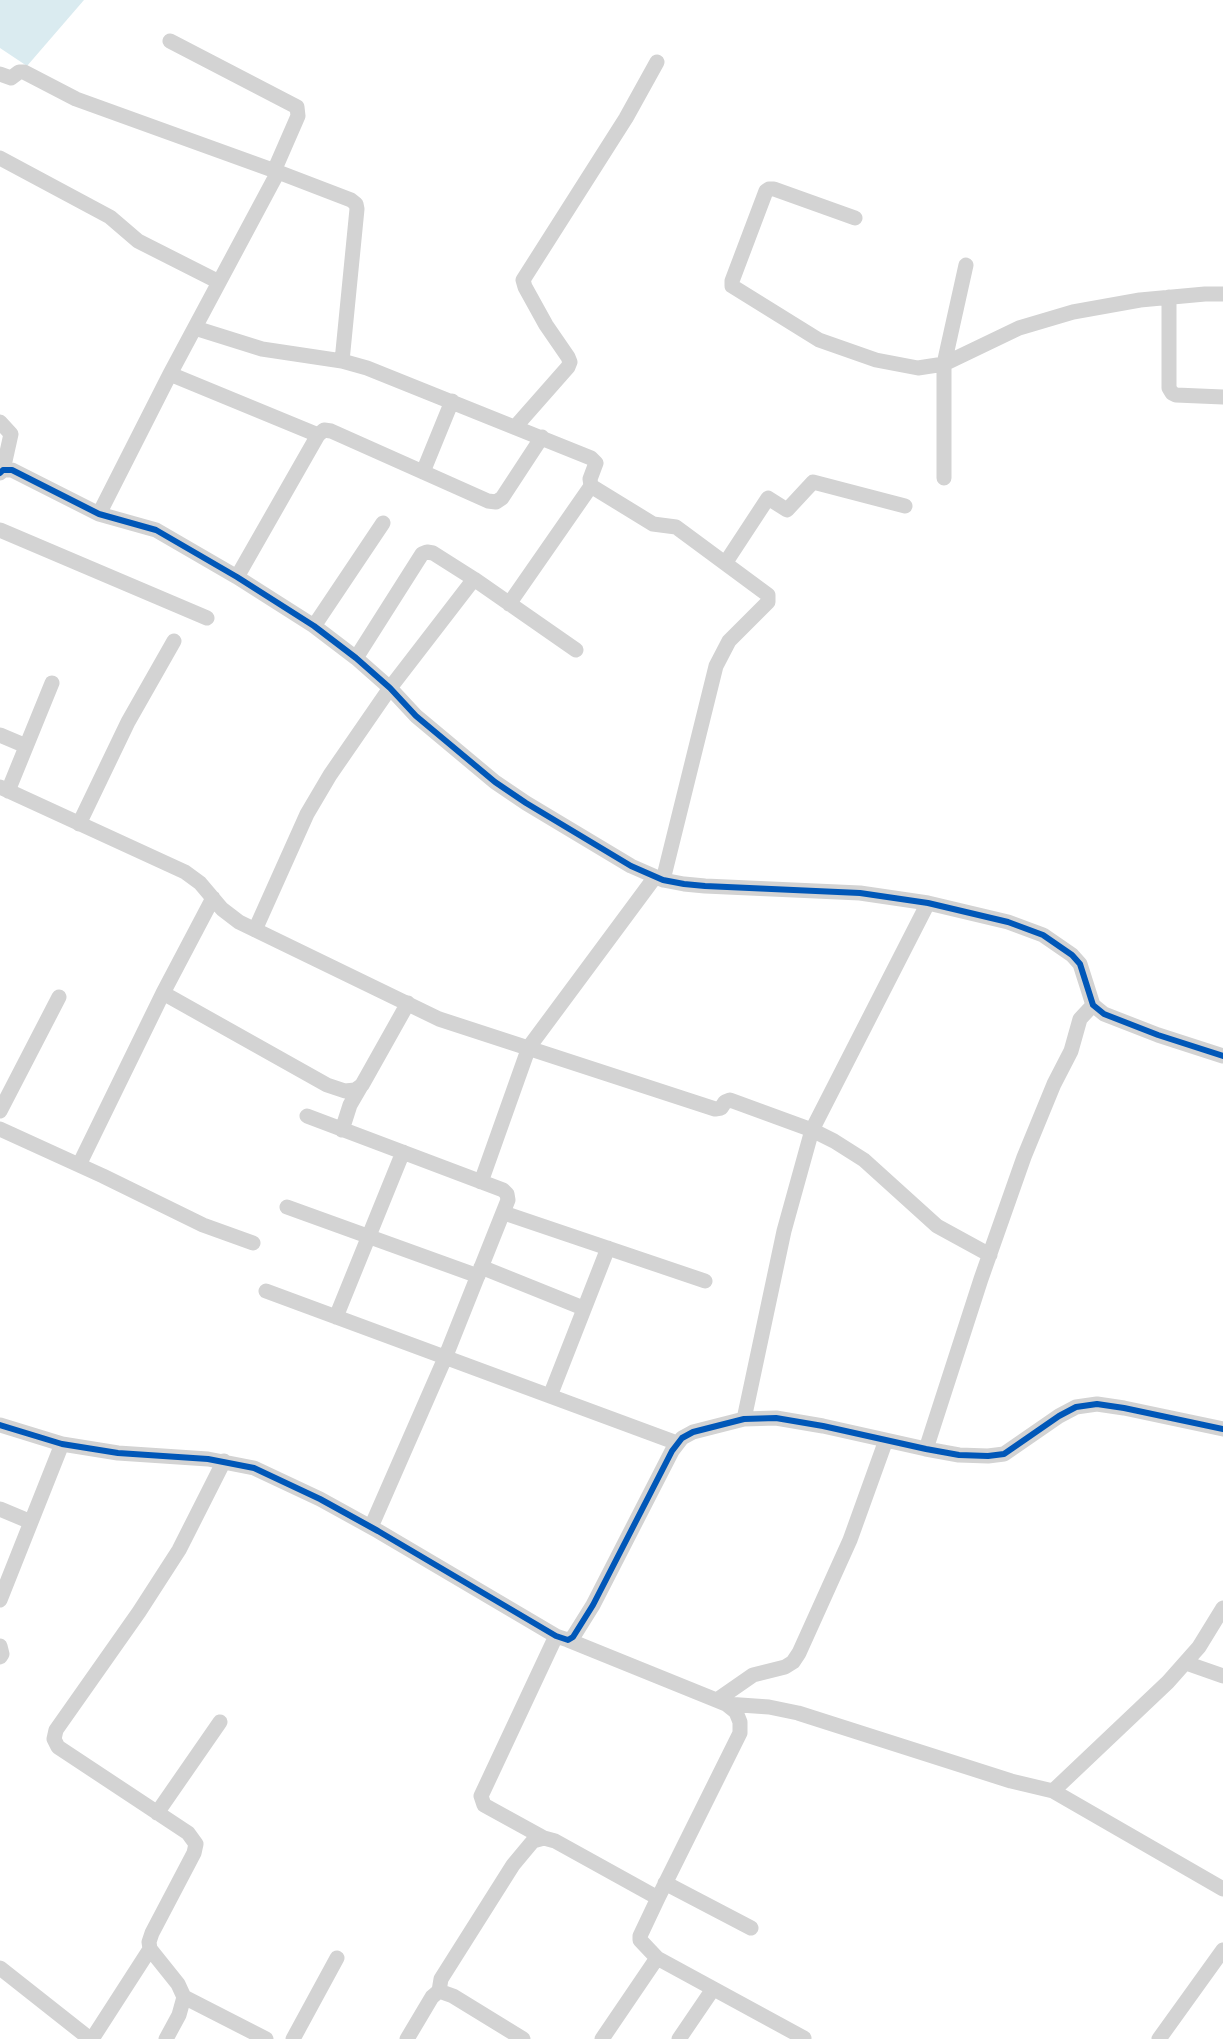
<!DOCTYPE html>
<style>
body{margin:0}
canvas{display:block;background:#fff}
</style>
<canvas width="1223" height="2039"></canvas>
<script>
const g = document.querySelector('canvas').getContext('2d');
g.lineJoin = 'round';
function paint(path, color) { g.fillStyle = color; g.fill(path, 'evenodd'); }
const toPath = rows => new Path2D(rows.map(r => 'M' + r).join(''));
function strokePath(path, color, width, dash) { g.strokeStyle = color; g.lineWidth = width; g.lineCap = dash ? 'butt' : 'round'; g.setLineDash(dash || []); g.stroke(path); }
const water = toPath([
 [0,0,84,0,27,66,0,48]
]);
const street = toPath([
 [170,41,297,107,298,116,274,171],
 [0,74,11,78,19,72,24,72,76,99,278,172,351,200,356,204,357,209,342,361],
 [0,158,110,217,138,241,219,282],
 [855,218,774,189,769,189,766,191,732,281,732,286,819,340,876,360,918,368,944,364,1019,328,1073,312,1140,300,1205,294,1223,294],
 [1169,297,1169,388,1172,393,1176,395,1223,397],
 [195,328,262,349,342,361,367,368,591,458,596,463,590,479,591,486,653,524,676,527,768,595,768,602,729,641,716,666,663,880],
 [170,374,318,435],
 [0,422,11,434,3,470],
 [516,426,568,367,570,362,568,357,546,325,525,287,523,280,626,118,657,62],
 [423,472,452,401],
 [0,473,3,470,12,470,99,514,156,530,237,577,314,626,356,658,390,688,416,716,495,782,526,803,631,866,663,880,684,884,705,886,860,893,928,903,1008,922,1043,935,1072,955,1080,964,1093,1005,1104,1014,1158,1035,1223,1056],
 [944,478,944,364,966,265],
 [99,514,170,374,278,172],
 [0,530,207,618],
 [726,562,768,498,787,510,813,482,905,506],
 [237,577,318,435,324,430,331,431,488,501,496,502,502,498,542,437],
 [509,604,591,486],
 [314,626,383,523],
 [356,658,422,554,427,552,433,553,474,579,576,650],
 [0,735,26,746],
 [0,787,185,872,200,883,222,909,239,922,439,1019,715,1109,721,1108,725,1102,730,1100,812,1130,834,1141,864,1160,937,1226,990,1255],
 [8,791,52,683],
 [79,824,128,722,174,641],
 [255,930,307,814,330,775,390,688,474,579],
 [163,993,327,1085,345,1091,355,1090,362,1085,408,1003],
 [0,1111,59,997],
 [307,1116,503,1190,507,1194,508,1200,445,1358,371,1527],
 [0,1129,103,1176,203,1225,253,1243],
 [342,1130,350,1105,361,1086],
 [79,1165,163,993,213,898],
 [481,1182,529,1047,655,877],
 [287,1207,478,1276],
 [504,1213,705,1281],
 [481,1267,583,1308],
 [266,1291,677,1443],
 [336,1317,403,1152],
 [550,1396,608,1248],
 [744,1419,784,1231,812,1130,928,903],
 [0,1425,62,1444,118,1453,208,1459,254,1468,320,1499,378,1531,556,1636,568,1640,573,1637,593,1605,672,1451,682,1438,693,1432,744,1419,776,1418,823,1426,926,1449,959,1455,988,1456,1004,1454,1059,1416,1076,1407,1097,1404,1124,1408,1223,1429],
 [926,1449,981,1279,1024,1157,1054,1084,1071,1051,1080,1019,1093,1005],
 [0,1509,31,1522],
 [0,1600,62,1444],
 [568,1640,726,1704,736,1712,740,1722,740,1733,658,1898,640,1936,640,1940,657,1958,804,2038],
 [0,1646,2,1654,0,1657],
 [1186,1663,1223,1676],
 [717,1700,753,1675,785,1667,793,1662,799,1653,850,1540,886,1440],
 [726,1704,769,1707,798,1713,1011,1781,1053,1791,1223,1889],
 [1053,1791,1168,1682,1199,1647,1223,1608],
 [157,1813,220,1722],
 [544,1838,484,1805,481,1796,556,1636],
 [665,1883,751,1928],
 [0,1968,90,2039],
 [439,1991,441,1979,513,1865,533,1841,544,1838,555,1841,658,1898],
 [184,1997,266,2039],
 [92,2039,150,1949],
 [166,2039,179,2015,184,1997,178,1984,150,1949,149,1942,152,1933,194,1853,196,1844,188,1833,58,1747,54,1739,56,1730,139,1612,179,1550,224,1461],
 [293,2039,337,1958],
 [407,2039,432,1997,439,1991,453,1996,523,2039],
 [602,2039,657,1958],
 [679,2039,713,1989],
 [1159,2039,1223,1950]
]);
const cycleway = toPath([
 [0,473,3,470,12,470,99,514,156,530,237,577,314,626,356,658,390,688,416,716,495,782,526,803,631,866,663,880,684,884,705,886,860,893,928,903,1008,922,1043,935,1072,955,1080,964,1093,1005,1104,1014,1158,1035,1223,1056],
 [0,1425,62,1444,118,1453,208,1459,254,1468,320,1499,378,1531,556,1636,568,1640,573,1637,593,1605,672,1451,682,1438,693,1432,744,1419,776,1418,823,1426,926,1449,959,1455,988,1456,1004,1454,1059,1416,1076,1407,1097,1404,1124,1408,1223,1429]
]);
paint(water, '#daebf0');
strokePath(street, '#d3d3d3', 15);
strokePath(cycleway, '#0057b8', 6);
</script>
